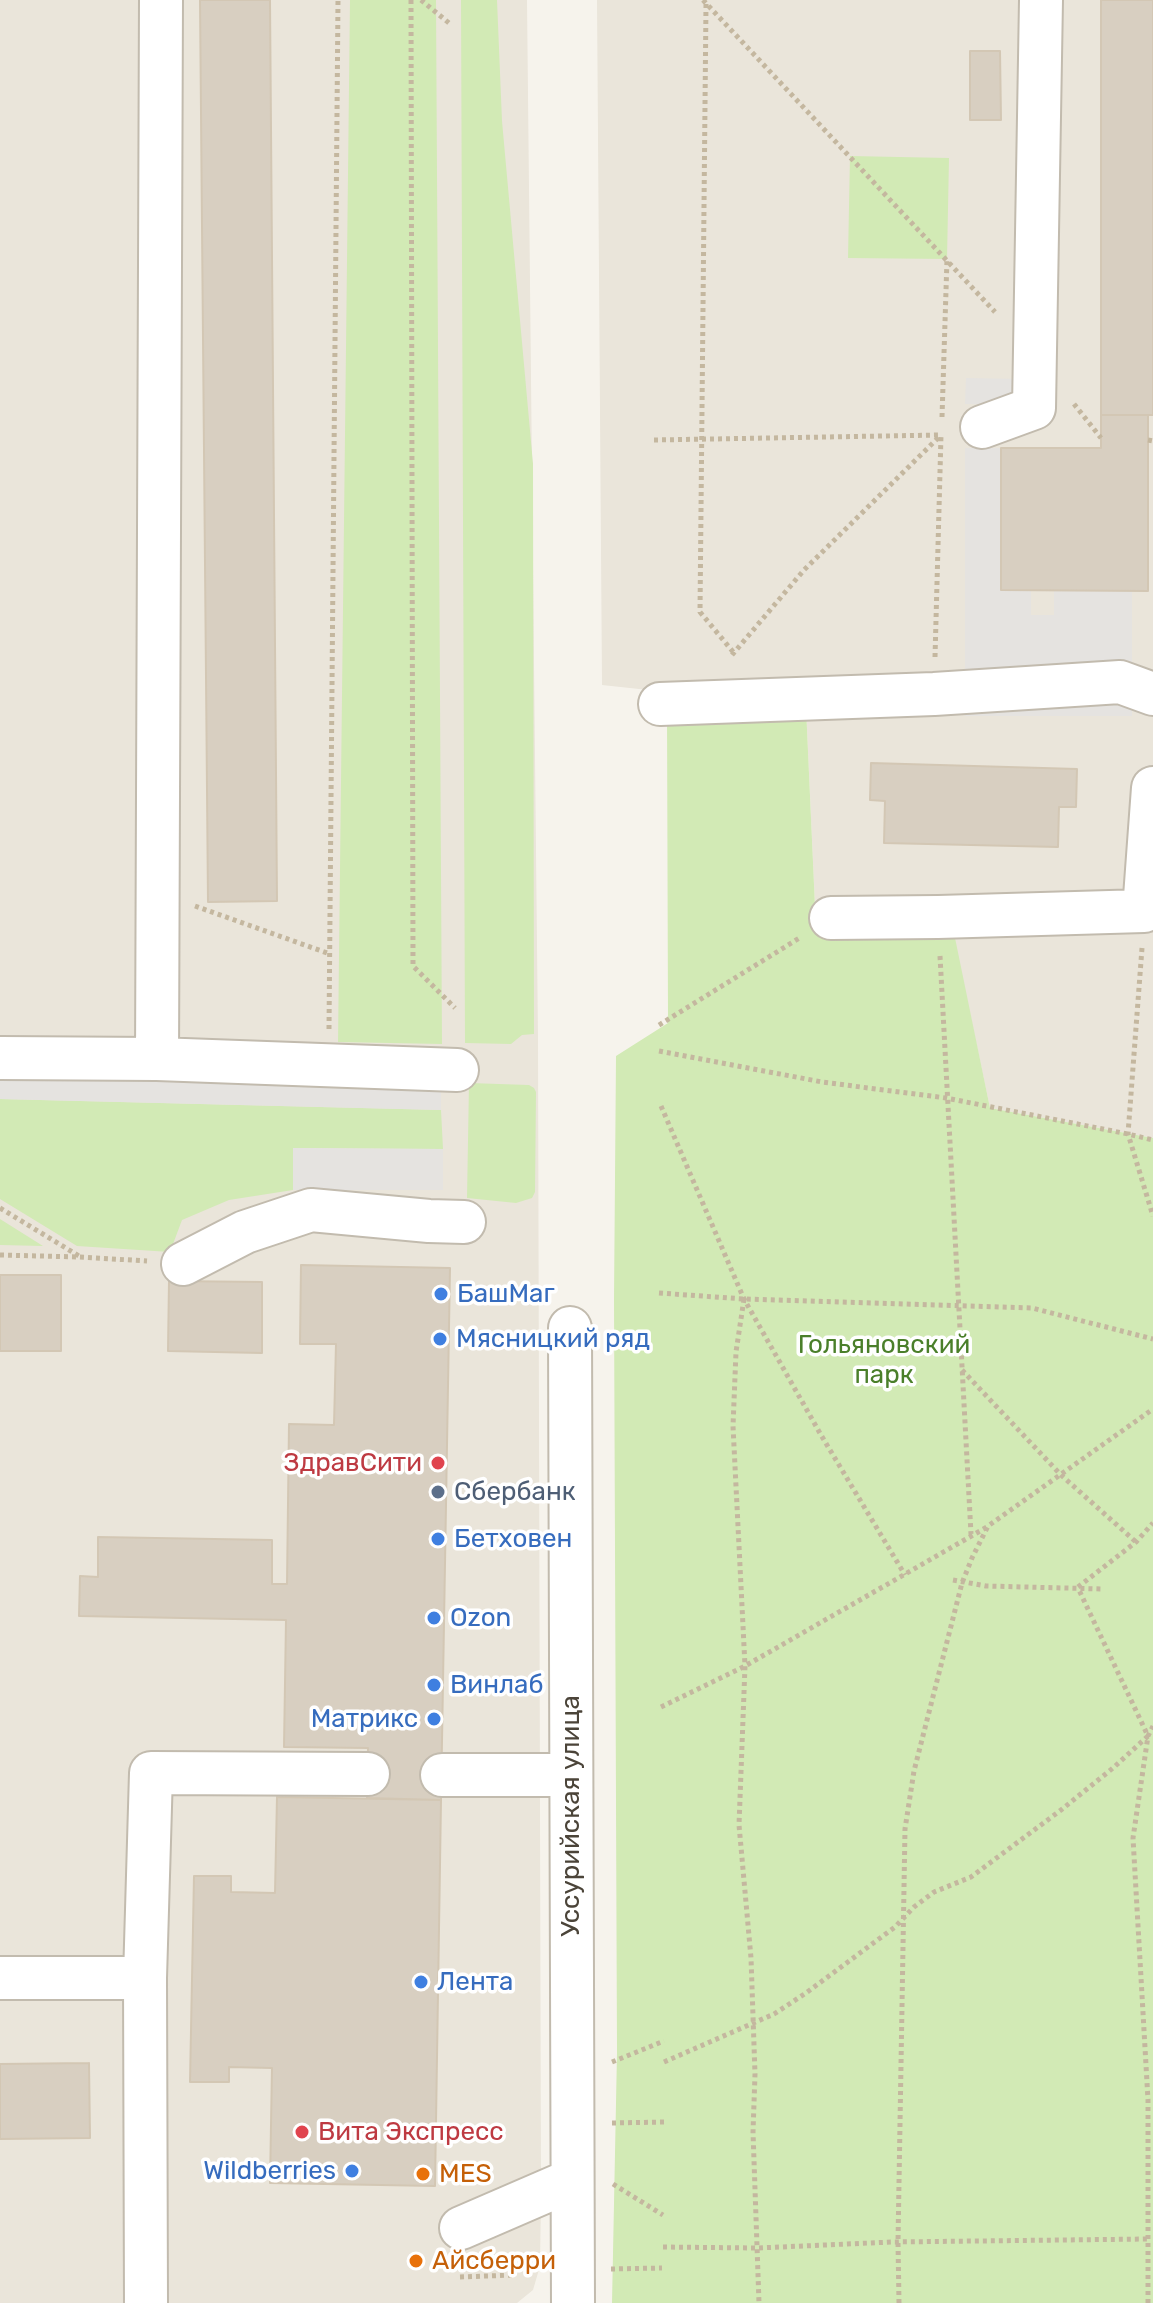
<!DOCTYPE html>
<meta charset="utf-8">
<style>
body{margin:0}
canvas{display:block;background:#f6f3ec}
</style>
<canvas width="1153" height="2303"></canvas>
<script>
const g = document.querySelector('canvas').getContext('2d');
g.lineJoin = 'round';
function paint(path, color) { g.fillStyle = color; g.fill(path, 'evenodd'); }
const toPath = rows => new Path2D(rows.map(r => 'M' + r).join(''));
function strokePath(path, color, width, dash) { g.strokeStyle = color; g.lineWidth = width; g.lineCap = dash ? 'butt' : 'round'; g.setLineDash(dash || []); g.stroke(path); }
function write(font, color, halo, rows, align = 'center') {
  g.font = font + ' Rubik,sans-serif'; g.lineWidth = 7; g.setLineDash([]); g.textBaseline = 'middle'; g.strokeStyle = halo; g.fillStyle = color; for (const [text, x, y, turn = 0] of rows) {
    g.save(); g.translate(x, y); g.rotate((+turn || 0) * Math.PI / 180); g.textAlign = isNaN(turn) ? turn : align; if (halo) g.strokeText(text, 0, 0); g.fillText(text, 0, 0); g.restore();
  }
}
const residential = toPath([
 [0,0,527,0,538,1038,541,2194,540,2266,533,2290,517,2303,0,2303],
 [597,0,1153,0,1153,1138,990,1108,953,933,816,929,806,707,602,685]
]);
const green = toPath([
 [350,0,436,0,442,1044,338,1042],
 [461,0,497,0,502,121,533,464,534,1034,522,1035,511,1044,465,1043],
 [850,156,949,158,947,259,848,258],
 [806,707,816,929,954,933,990,1108,1153,1138,1153,2303,612,2303,617,2053,614,1299,616,1056,668,1023,667,709],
 [469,1083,529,1085,534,1088,536,1092,535,1192,532,1198,516,1203,467,1198],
 [0,1099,441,1110,443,1149,293,1148,293,1190,229,1200,182,1220,170,1252,77,1246,0,1199],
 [0,1219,43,1246,0,1245]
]);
const parking = toPath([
 [966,378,1022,379,1022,405,965,404],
 [965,448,1001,448,1001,590,1031,590,1031,615,1054,615,1054,591,1132,591,1132,716,965,716],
 [0,1072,441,1083,441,1110,0,1099],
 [293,1148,443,1149,443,1190,293,1190]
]);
const building = toPath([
 [200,0,270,0,277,901,208,902,200,0],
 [1101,0,1153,0,1153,415,1101,415,1101,0],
 [970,51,1000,51,1001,120,970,120,970,51],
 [1101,415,1148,415,1148,591,1001,590,1001,448,1101,448,1101,415],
 [871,763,1077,769,1076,807,1059,807,1058,847,884,843,885,801,870,800,871,763],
 [301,1265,450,1268,441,1800,367,1798,368,1748,284,1747,286,1620,79,1616,80,1576,98,1577,98,1537,272,1540,272,1584,287,1584,289,1424,334,1425,336,1344,300,1344,301,1265],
 [0,1275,61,1275,61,1351,0,1351,0,1275],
 [169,1281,262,1282,262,1353,168,1351,169,1281],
 [277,1797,441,1800,435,2186,270,2183,272,2068,229,2067,229,2082,190,2082,194,1876,231,1876,231,1892,275,1893,277,1797],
 [89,2063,90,2138,0,2139,0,2064,89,2063]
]);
const path = toPath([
 [411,0,413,966,455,1008],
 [421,0,449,23],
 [703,0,995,312],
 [706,4,700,612,734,653],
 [1074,404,1101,438],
 [942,417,947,259],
 [654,440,940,435],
 [1148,440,1153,441],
 [732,655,804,570,940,436],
 [935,657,941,435],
 [195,906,330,954],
 [1142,948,1128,1134,1153,1216],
 [940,956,971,1534],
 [659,1025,801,937],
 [329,1029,338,0],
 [659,1051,822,1082,946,1098,1128,1134,1153,1140],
 [661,1106,744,1299,821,1435,905,1575],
 [0,1208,79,1256],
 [0,1255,80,1257,147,1261],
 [659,1293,744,1299,1032,1308,1153,1339],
 [744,1299,736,1352,733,1426,745,1666,739,1825,751,1958,755,2074,753,2132,759,2303],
 [962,1370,1061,1475,1136,1542],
 [953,1580,986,1586,1103,1589],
 [1078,1587,1136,1542,1153,1523],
 [661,1707,745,1666,987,1527],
 [612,2062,664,2041],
 [664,2062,774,2014,806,1993,895,1927,914,1907,934,1892,971,1877,1061,1810,1113,1768,1148,1736,1078,1588],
 [612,2123,664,2122],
 [613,2184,663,2215],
 [663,2247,758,2248,892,2242,1148,2239],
 [611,2269,662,2268],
 [460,2277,513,2275],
 [899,2303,898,2242,905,1829,914,1771,962,1583,972,1558,988,1526,1153,1409],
 [1148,2303,1148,2100,1133,1838,1148,1736,1153,1726]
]);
const minor = toPath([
 [982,427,1034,408,1041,0],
 [660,704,934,694,1120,682,1153,694],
 [831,918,938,917,1144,911,1153,788],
 [0,1058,157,1059,457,1070],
 [157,1059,161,0],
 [183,1264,245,1232,311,1210,429,1221,464,1222],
 [570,1328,573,2303],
 [442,1775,571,1775],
 [0,1978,145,1978,146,2303],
 [145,1978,151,1773,368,1774],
 [461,2228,572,2180]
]);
const markers = [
 [441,1294,8,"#3f7fe0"],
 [440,1339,8,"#3f7fe0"],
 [438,1463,8,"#e0444e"],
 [438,1492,8,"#5c6f8a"],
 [438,1539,8,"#3f7fe0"],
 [434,1618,8,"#3f7fe0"],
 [434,1685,8,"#3f7fe0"],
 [434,1719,8,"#3f7fe0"],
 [421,1982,8,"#3f7fe0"],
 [302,2132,8,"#e0444e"],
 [352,2171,8,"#3f7fe0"],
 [423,2174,8,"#e8710a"],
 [416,2261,8,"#e8710a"]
];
const shopNames = [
 ["БашМаг",457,1294],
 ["Мясницкий ряд",456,1339],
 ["Бетховен",454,1539],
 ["Ozon",450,1618],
 ["Винлаб",450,1685],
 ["Матрикс",418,1719,"right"],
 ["Лента",437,1982],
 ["Wildberries",336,2171,"right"]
];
const parkNames = [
 ["Гольяновcкий",884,1345],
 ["парк",884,1375]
];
const healthNames = [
 ["ЗдравСити",422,1463],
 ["Вита Экспресс",318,2132,"left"]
];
const serviceNames = [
 ["Сбербанк",454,1492]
];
const streetNames = [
 ["Уссурийская улица",571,1816,-90]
];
const foodNames = [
 ["MES",439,2174],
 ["Айсберри",432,2261]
];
paint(residential, '#eae5da');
paint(green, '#d2eab5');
paint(parking, '#e5e3e0');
paint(building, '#d8cfc1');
strokePath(building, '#d3c7b4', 2);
strokePath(minor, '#c2bbae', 46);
strokePath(path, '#c4b79f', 5, [4, 4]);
strokePath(minor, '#fff', 42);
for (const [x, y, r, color] of markers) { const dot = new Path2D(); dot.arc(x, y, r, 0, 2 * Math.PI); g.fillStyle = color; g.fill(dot); strokePath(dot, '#fff', 3); }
write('26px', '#366cbe', '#fff', shopNames, 'left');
write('26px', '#4a7f2a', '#fff', parkNames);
write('26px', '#be3a42', '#fff', healthNames, 'right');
write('26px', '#4e5e75', '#fff', serviceNames, 'left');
write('26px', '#4b4439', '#fff', streetNames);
write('26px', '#c56008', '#fff', foodNames, 'left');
</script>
